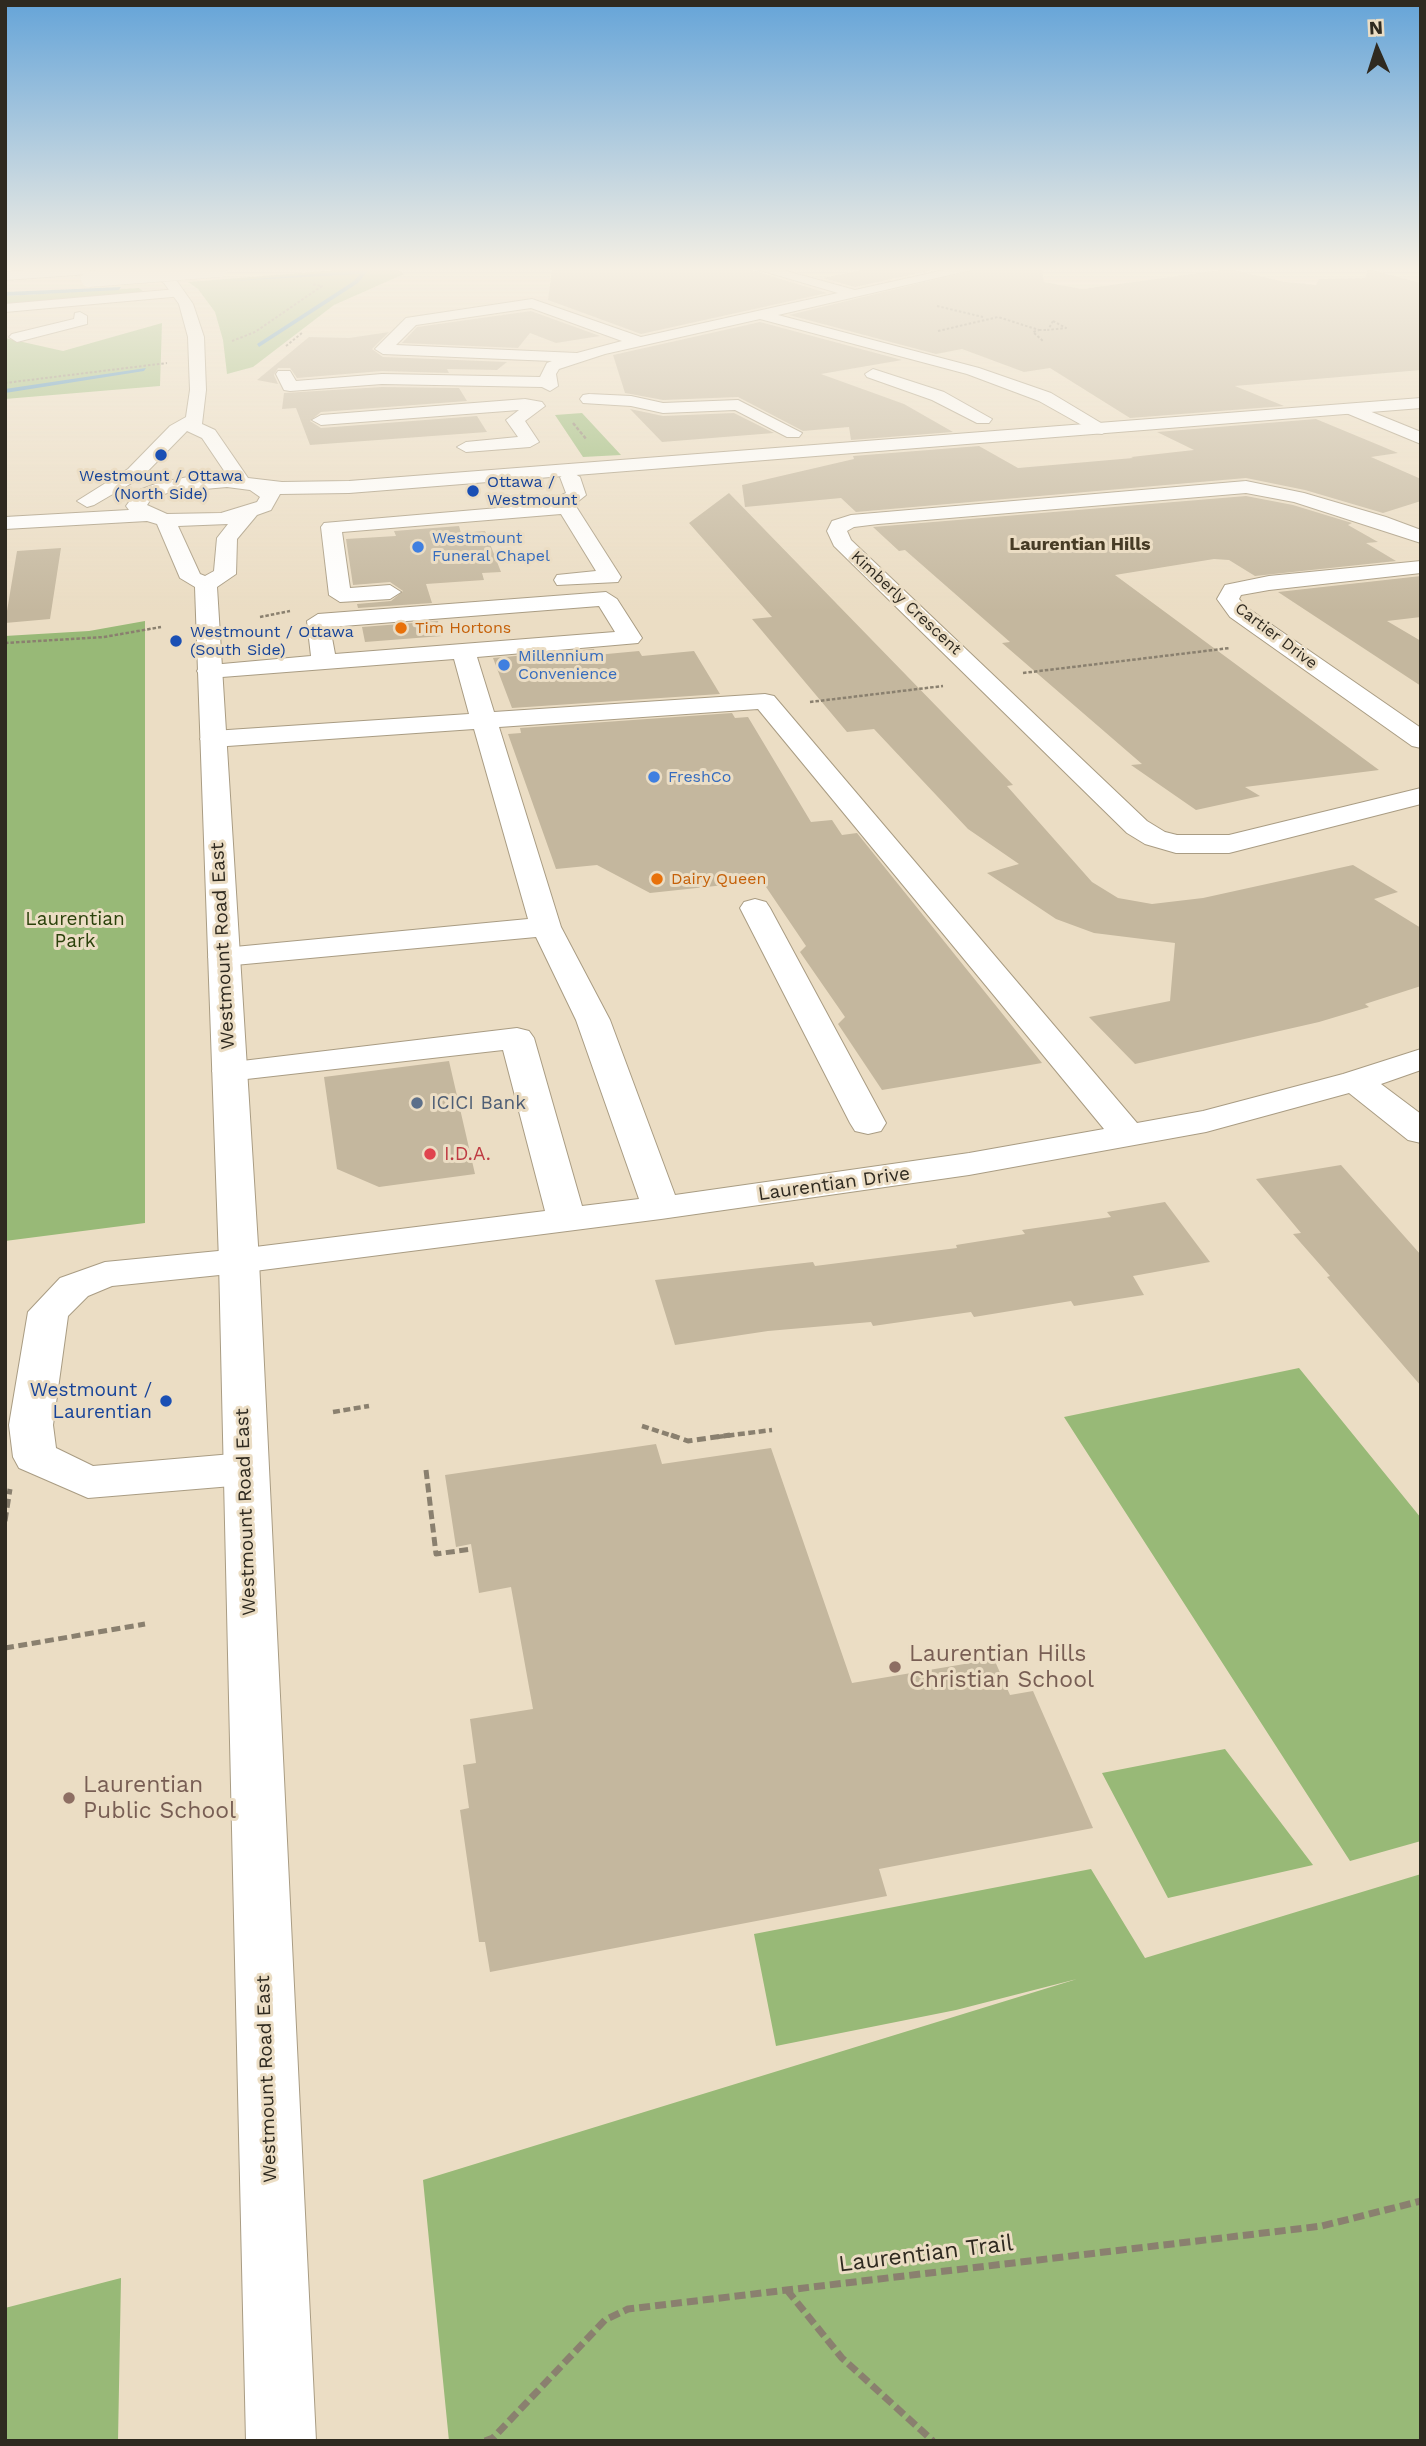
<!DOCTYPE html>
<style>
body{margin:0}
#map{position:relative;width:1426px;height:2446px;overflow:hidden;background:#ebddc4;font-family:"Work Sans",sans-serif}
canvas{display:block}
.frame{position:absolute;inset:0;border:7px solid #2f2a20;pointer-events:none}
.north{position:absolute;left:1342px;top:14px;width:70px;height:70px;-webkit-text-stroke:5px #ebddc4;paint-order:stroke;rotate:357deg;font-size:19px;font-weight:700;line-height:28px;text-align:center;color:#2f2a20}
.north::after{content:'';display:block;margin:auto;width:24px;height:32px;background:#2f2a20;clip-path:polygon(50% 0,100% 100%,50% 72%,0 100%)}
</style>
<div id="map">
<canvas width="1426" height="2446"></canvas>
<div class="frame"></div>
<div class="north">N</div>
</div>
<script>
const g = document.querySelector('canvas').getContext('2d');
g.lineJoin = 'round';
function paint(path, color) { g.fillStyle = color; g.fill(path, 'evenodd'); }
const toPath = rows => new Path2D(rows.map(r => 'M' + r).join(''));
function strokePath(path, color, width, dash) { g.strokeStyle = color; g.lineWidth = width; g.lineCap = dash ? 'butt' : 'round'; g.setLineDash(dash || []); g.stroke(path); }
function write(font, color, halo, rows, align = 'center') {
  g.font = font + ' "Work Sans",sans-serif'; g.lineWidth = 6; g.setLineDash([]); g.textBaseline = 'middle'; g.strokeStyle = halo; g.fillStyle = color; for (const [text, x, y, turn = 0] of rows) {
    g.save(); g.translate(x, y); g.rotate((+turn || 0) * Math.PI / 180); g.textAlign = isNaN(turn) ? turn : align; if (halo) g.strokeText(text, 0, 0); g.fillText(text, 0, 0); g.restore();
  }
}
const green = toPath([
 [350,269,397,269,404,274,334,305,253,367,227,374,223,340,215,312,198,289,188,282],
 [139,288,145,293,5,304,5,296],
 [162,323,160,386,5,399,5,338,63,351],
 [582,413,621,455,583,457,555,415],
 [145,621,145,1223,5,1241,5,636,89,631],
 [1299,1368,1421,1518,1421,1841,1350,1861,1064,1417],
 [1225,1749,1313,1865,1168,1898,1102,1773],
 [1091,1869,1145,1958,1421,1874,1421,2441,449,2441,423,2180,1077,1979,956,2010,776,2046,754,1934],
 [121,2278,118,2441,5,2441,5,2308]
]);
const stream = toPath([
 [364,270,367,272,358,283,259,347,257,344,354,281,360,274,231,281,364,270],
 [121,287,119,290,5,296,5,292,121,287],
 [146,368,144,371,5,393,5,389,146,368]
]);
const building = toPath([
 [552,269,748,269,827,293,641,334,548,300],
 [867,269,937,269,855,287,823,278],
 [978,269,1042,269,1044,282,1082,289,1229,269,1285,282,1316,285,1319,279,1365,278,1368,269,1421,283,1421,370,1235,386,1284,406,1130,418,1050,368,1024,372,962,349,936,354,789,315],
 [531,311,600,336,556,343,530,333,518,348,402,343,417,327],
 [760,322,902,360,821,374,904,404,953,432,851,440,849,427,803,431,738,397,663,400,625,393,613,355],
 [389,332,372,349,383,357,507,362,497,370,447,369,449,373,382,371,297,378,290,368,278,368,274,375,278,384,257,380,309,337,349,338],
 [382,387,459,388,467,401,321,412,310,421,321,428,477,416,487,432,310,445,296,408,282,409,284,393],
 [630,409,663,416,734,413,774,433,662,442],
 [1316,419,1398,453,1371,457,1421,479,1421,501,1383,513,1305,490,1246,478,856,512,841,498,745,507,742,485,854,459,853,456,979,446,1018,468,1133,458,1131,457,1194,450,1157,432],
 [729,493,1013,785,1007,786,1092,882,1118,898,1152,904,1203,898,1353,865,1398,892,1374,899,1421,928,1421,986,1365,1004,1369,1007,1319,1022,1135,1064,1089,1017,1170,1001,1175,943,1094,933,1056,919,987,873,1019,864,968,829,874,729,847,732,752,619,772,617,689,523],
 [1246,496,1293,505,1352,523,1348,525,1378,542,1366,543,1396,561,1255,576,1229,560,1214,559,1115,575,1379,770,1245,787,1260,796,1196,810,1131,765,1142,764,1002,643,1010,642,905,550,899,551,873,527],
 [459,526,461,533,485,531,501,572,482,573,484,580,426,584,432,603,358,608,357,604,391,601,403,591,390,582,353,585,346,539,396,536,394,531],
 [61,548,50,619,5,623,17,551],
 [1421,576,1421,617,1387,621,1421,641,1421,686,1278,592],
 [438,621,442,636,365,642,362,627],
 [594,649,596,655,639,651,642,656,694,651,720,694,512,708,493,658],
 [732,713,735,718,748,717,811,822,832,820,842,835,857,833,1042,1063,882,1090,838,1024,845,1017,800,952,806,946,762,881,650,893,597,865,556,869,508,734,521,733,520,728],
 [449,1061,475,1174,379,1187,337,1169,324,1077],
 [1341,1165,1421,1255,1421,1386,1327,1277,1330,1276,1293,1234,1301,1233,1256,1179],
 [1165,1202,1210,1262,1133,1276,1144,1295,1074,1306,1071,1301,974,1317,971,1312,873,1326,871,1322,768,1331,675,1345,655,1280,813,1262,815,1266,957,1248,956,1245,1025,1234,1022,1230,1111,1217,1107,1212],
 [656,1444,662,1464,771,1448,852,1683,994,1659,1010,1695,1033,1691,1093,1828,879,1869,887,1896,490,1972,485,1942,479,1942,460,1810,469,1808,463,1765,476,1763,470,1719,533,1709,511,1587,479,1593,471,1544,456,1547,445,1475]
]);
const pathFar4 = toPath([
 [937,306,983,317],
 [1053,321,1066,328,1048,330,1053,321],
 [1039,330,1048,330],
 [938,331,998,317,1039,330,1033,332,1044,342],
 [232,341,255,332,322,286,311,284],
 [286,346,302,333],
 [5,383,167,363]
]);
const pathFar3 = toPath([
 [573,423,587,440],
 [260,617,290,611],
 [5,643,104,637,161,627],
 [1023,673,1230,648],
 [810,702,943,686]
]);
const pathFar2 = toPath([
 [333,1412,369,1406],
 [642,1426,676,1437],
 [717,1437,772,1430]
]);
const pathFar1 = toPath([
 [671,1435,688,1441,730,1435],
 [426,1470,436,1554,472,1549],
 [5,1521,10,1489],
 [5,1648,145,1624]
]);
const path = toPath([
 [787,2290,842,2358,933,2441],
 [485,2441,493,2438,605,2320,628,2309,1322,2226,1421,2201]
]);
const minor = toPath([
 [756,269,779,269,855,290,949,269,975,269,778,315,979,368,1051,393,1111,429,1102,434,1096,433,1039,401,967,374,760,319,605,354,559,369,556,374,558,386,550,391,542,387,382,384,290,391,284,390,276,374,278,371,290,371,296,381,382,374,540,377,547,363,552,361,383,354,375,349,406,318,532,299,641,337,838,293,756,269],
 [531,308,622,341,577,353,396,345,416,325,531,308],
 [178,289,185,293,183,296,5,312,5,304,178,289],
 [80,312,87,316,87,324,17,342,9,337,12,334,74,319,75,313,80,312],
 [873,369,944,392,992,419,989,423,977,423,932,400,867,377,865,374,873,369],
 [589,394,631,396,663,403,738,400,802,433,799,437,787,437,735,410,663,413,631,406,583,403,580,399,583,395,589,394],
 [525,399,542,402,545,406,525,421,539,442,530,447,466,452,457,447,466,442,518,437,506,420,519,410,321,425,312,420,321,415,525,399],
 [1352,404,1421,432,1421,444,1346,413,1343,409,1352,404],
 [570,471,580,477,586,495,576,503,577,508,621,577,618,582,557,585,554,580,557,575,596,571,561,514,342,532,350,588,390,585,401,592,390,599,340,602,329,595,321,527,324,523,556,503,558,497,566,493,560,477,570,471],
 [1246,481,1304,493,1386,517,1421,530,1421,543,1294,502,1246,493,878,524,854,527,847,531,851,540,1147,821,1165,832,1177,835,1229,835,1421,788,1421,804,1229,853,1176,853,1145,844,1127,833,834,546,827,531,832,521,851,515,1246,481],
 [1421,561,1421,573,1269,590,1241,595,1239,599,1246,607,1421,728,1421,748,1412,746,1230,617,1217,599,1225,585,1269,576,1421,561],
 [606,592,617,599,642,638,638,643,477,657,494,712,765,694,774,696,1137,1123,1203,1111,1343,1074,1421,1049,1421,1070,1381,1084,1421,1114,1421,1143,1408,1140,1349,1093,1206,1132,969,1175,661,1219,239,1273,112,1286,88,1296,68,1316,53,1425,56,1448,93,1466,244,1453,260,1458,266,1469,260,1480,244,1485,88,1498,19,1468,13,1457,9,1425,28,1312,60,1278,105,1262,239,1249,545,1211,503,1050,229,1081,217,1078,212,1071,217,1064,517,1028,529,1031,534,1038,582,1206,639,1199,576,1020,536,937,224,966,213,964,208,957,213,950,224,948,528,919,474,729,213,747,204,744,200,739,204,734,213,731,469,714,454,659,209,678,200,676,197,671,200,666,311,656,307,621,318,614,606,592],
 [599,606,615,632,335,654,330,627,599,606],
 [758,709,1104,1129,969,1153,675,1195,610,1020,561,927,499,727,758,709],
 [755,899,766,902,770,908,886,1123,881,1131,868,1134,855,1131,850,1123,740,908,744,902,755,899]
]);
const major = toPath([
 [141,269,159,269,174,277,193,304,204,337,206,390,202,424,215,430,248,478,282,482,349,481,1421,398,1421,408,349,493,280,494,271,510,257,515,237,539,236,574,217,587,259,1261,316,2441,246,2441,219,1261,195,587,180,578,157,524,147,521,5,529,5,517,129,510,126,506,137,491,158,483,193,476,227,475,202,438,187,431,142,477,94,505,87,507,77,501,128,469,170,426,186,417,190,390,188,337,179,304,164,283,141,269],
 [227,487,250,490,260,497,257,502,221,513,167,514,147,505,151,499,170,492,227,487],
 [228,524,217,538,214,571,205,576,200,574,178,526,228,524]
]);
const highway = toPath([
 [44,269,110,269,103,273,5,280,5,272,44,269]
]);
const highwayBridge = toPath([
 [89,279,219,269]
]);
const markers = [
 [161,455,7,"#1a4fb4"],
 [473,491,7,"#1a4fb4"],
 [418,547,7,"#3f7fe0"],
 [401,628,7,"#e8710a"],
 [176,641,7,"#1a4fb4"],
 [504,665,7,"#3f7fe0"],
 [654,777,7,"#3f7fe0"],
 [657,879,7,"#e8710a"],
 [417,1103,7,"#5c6f8a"],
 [430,1154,7,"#e0444e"],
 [166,1401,7,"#1a4fb4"],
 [895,1667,7,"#8d6e63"],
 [69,1798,7,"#8d6e63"]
];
const farTransitnames = [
 ["Westmount / Ottawa",161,476,"center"],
 ["(North Side)",161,494,"center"],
 ["Ottawa /",487,482],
 ["Westmount",487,500],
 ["Westmount / Ottawa",190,632],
 ["(South Side)",190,650]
];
const farShopnames = [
 ["Westmount",432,538],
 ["Funeral Chapel",432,556],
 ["Millennium",518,656],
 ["Convenience",518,674],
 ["FreshCo",668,777]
];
const farStreetnames = [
 ["Kimberly Crescent",906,603,43],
 ["Cartier Drive",1276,636,37]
];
const farFoodnames = [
 ["Tim Hortons",415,628],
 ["Dairy Queen",671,879]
];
const farNeighbourhoodnames = [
 ["Laurentian Hills",1080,545]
];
const parkNames = [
 ["Laurentian",75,919],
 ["Park",75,941]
];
const streetNames = [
 ["Westmount Road East",223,946,-93],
 ["Laurentian Drive",834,1184,-8],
 ["Westmount Road East",246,1512,-92],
 ["Westmount Road East",267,2079,-92]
];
const serviceNames = [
 ["ICICI Bank",431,1103]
];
const healthNames = [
 ["I.D.A.",444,1154]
];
const transitNames = [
 ["Westmount /",152,1390],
 ["Laurentian",152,1412]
];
const nearEducationnames = [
 ["Laurentian Hills",909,1654],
 ["Christian School",909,1680],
 ["Laurentian",83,1785],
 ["Public School",83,1811]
];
const nearStreetnames = [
 ["Laurentian Trail",926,2254,-7]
];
paint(green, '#98b977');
paint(stream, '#418dc0');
paint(building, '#c4b79e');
strokePath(minor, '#a99c83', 2);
strokePath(major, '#a99c83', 2);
strokePath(highway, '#a99c83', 2);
strokePath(pathFar4, '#8a806f', 2, [2.5, 2]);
strokePath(pathFar3, '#8a806f', 2.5, [3.5, 2]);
strokePath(pathFar2, '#8a806f', 4.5, [7, 3.5]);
strokePath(pathFar1, '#8a806f', 5, [9, 4.5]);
strokePath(path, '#8a806f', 7, [11, 5]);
paint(minor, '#fff');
paint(major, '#fff');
paint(highway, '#fff');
strokePath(highwayBridge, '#a99c83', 17, []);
strokePath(highwayBridge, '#fff', 16);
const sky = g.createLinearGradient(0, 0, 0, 612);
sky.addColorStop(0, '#65a4d8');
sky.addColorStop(0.44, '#f6f0e4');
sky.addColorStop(1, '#f6f0e400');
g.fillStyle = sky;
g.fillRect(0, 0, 1426, 612);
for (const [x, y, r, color] of markers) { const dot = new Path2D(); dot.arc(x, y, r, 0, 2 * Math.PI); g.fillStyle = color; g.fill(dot); strokePath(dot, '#ebddc4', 2.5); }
write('16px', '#164399', '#ebddc4', farTransitnames, 'left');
write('16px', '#366cbe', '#ebddc4', farShopnames, 'left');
write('16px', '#2f2a20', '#ebddc4', farStreetnames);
write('16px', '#c56008', '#ebddc4', farFoodnames, 'left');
write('bold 18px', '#473c26', '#ebddc4', farNeighbourhoodnames);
write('19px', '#2b420b', '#ebddc4', parkNames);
write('19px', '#2f2a20', '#ebddc4', streetNames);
write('19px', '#4e5e75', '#ebddc4', serviceNames, 'left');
write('19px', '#be3a42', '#ebddc4', healthNames, 'left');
write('19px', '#164399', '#ebddc4', transitNames, 'right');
write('23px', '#785e54', '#ebddc4', nearEducationnames, 'left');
write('23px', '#2f2a20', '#ebddc4', nearStreetnames);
</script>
